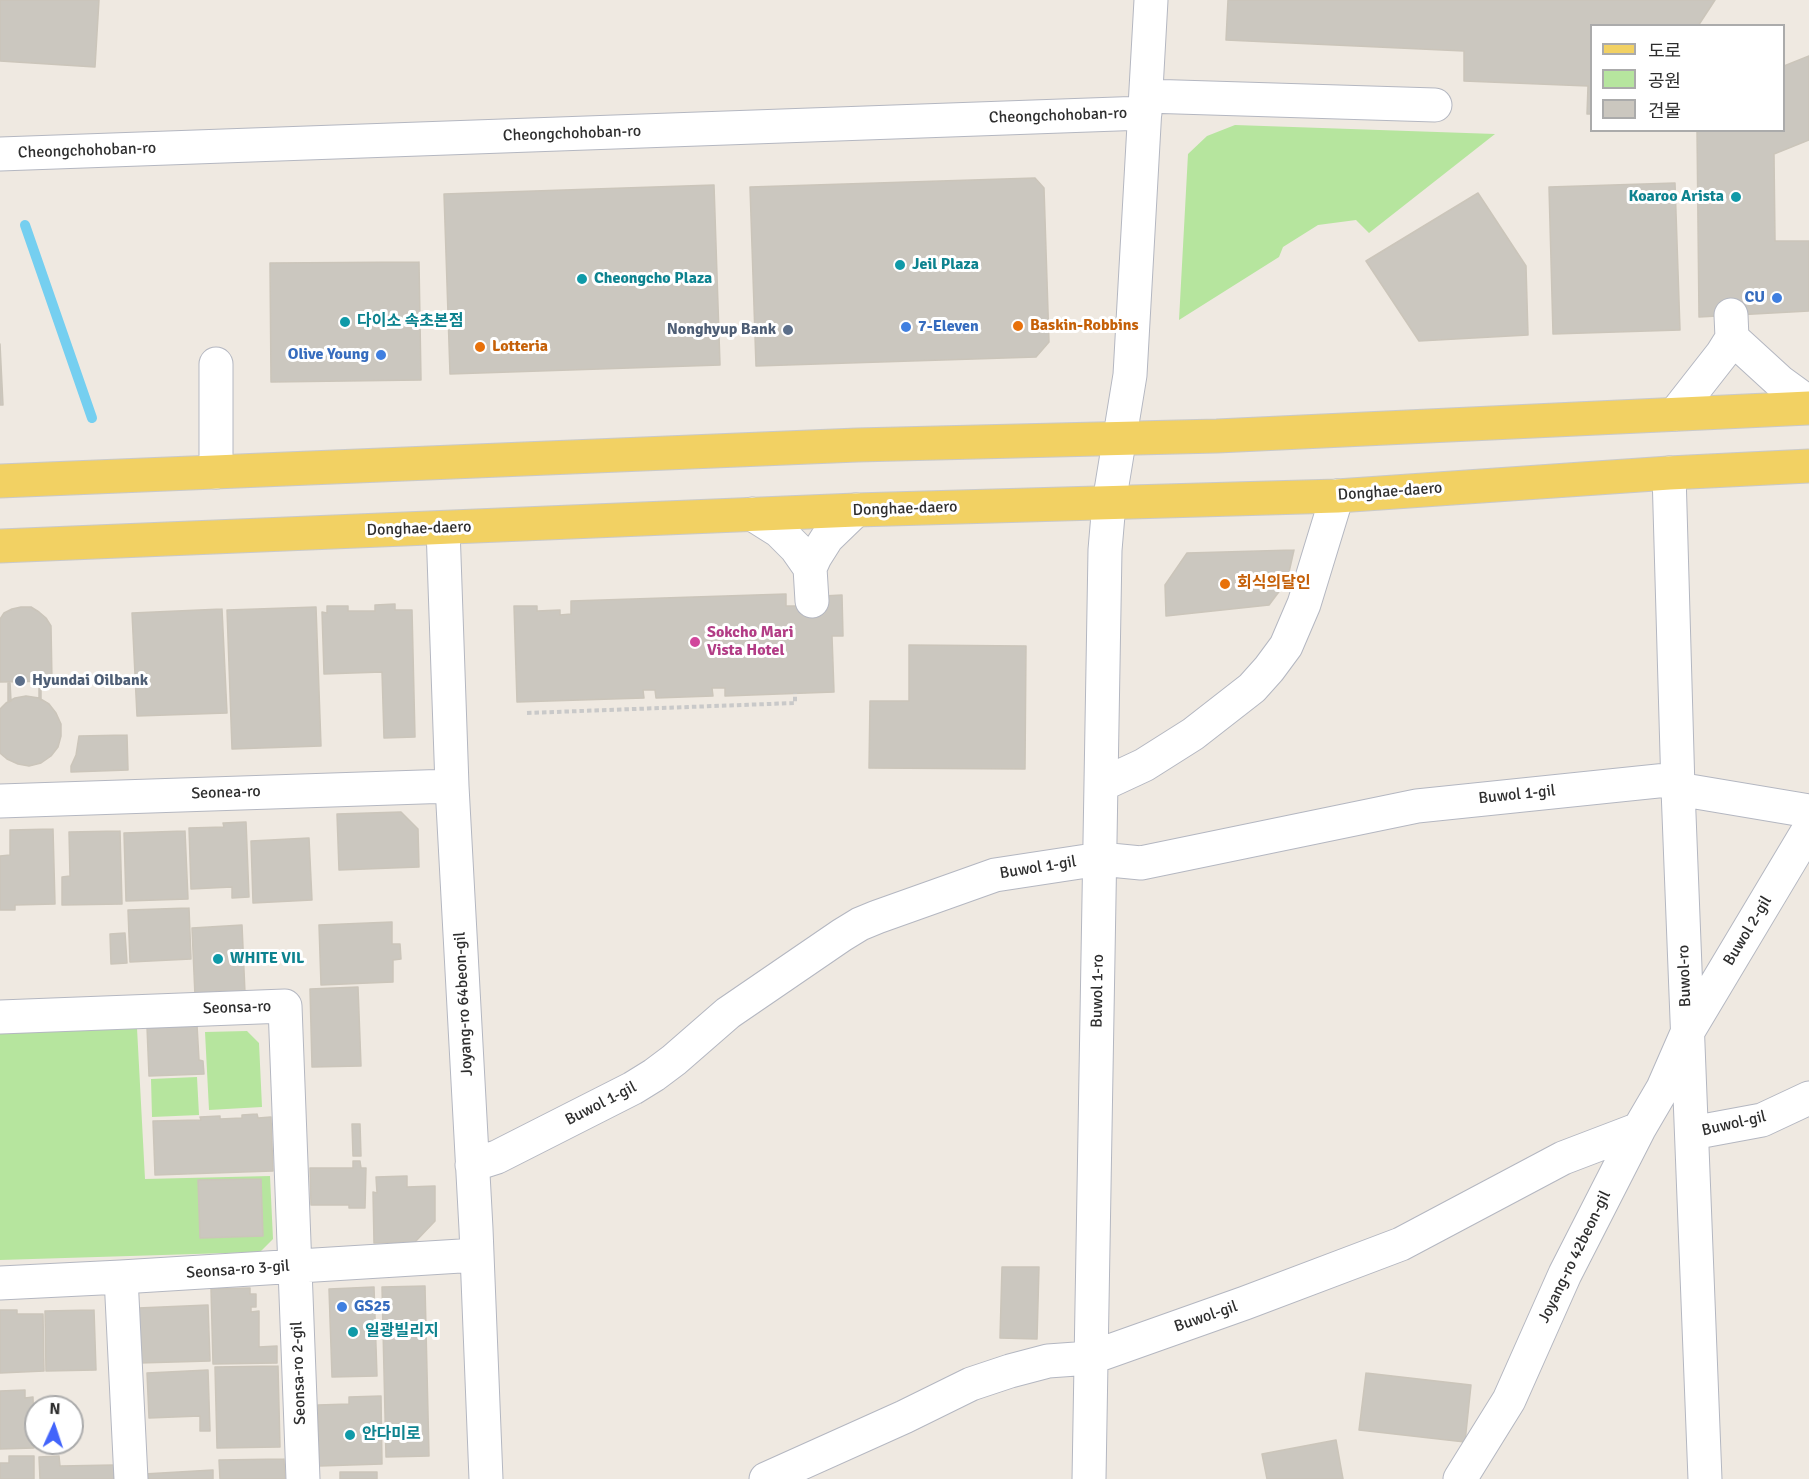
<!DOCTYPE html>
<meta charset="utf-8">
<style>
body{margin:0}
#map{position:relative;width:1809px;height:1479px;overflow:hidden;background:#efe9e1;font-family:Signika,"Noto Sans KR",sans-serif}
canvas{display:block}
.legend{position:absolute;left:1590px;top:24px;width:195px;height:108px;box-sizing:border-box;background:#fff;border:2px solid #ababab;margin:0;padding:8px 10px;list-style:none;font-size:18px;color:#2e2e2e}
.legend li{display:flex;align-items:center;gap:12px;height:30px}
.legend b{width:30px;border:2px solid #ababab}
.north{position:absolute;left:24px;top:1395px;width:60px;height:60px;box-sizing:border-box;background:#fff;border:2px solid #ababab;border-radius:50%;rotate:3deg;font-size:16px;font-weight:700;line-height:24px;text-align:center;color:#2e2e2e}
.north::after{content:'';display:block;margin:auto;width:21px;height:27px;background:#4264fb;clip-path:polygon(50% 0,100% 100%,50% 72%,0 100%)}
</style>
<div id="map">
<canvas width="1809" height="1479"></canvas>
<ul class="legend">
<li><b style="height:8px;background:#f2d163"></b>도로</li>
<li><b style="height:16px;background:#b6e59e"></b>공원</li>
<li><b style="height:16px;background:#cbc7bf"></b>건물</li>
</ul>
<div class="north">N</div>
</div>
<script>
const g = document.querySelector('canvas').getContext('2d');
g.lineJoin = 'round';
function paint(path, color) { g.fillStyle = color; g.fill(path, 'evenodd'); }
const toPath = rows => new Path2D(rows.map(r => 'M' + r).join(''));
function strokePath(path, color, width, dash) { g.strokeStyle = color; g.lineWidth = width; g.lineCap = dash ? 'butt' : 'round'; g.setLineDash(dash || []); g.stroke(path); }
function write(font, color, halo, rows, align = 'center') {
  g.font = font + ' Signika,"Noto Sans KR",sans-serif'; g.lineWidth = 6; g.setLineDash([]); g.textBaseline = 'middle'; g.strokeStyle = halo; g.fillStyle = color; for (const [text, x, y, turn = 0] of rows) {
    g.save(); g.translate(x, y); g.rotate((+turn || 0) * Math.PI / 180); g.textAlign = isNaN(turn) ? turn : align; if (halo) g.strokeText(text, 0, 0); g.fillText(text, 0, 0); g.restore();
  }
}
const green = toPath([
 [1235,125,1495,134,1369,233,1356,220,1318,225,1283,247,1279,257,1179,320,1188,154,1207,136],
 [137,1028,145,1179,270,1176,273,1239,260,1252,0,1260,0,1033],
 [247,1031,259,1043,262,1107,209,1110,205,1032],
 [197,1077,199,1115,152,1117,151,1079]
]);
const stream = toPath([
 [25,225,92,418]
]);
const building = toPath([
 [0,0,99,0,95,67,0,61,0,0],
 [1228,0,1715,0,1698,26,1592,26,1592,114,1587,114,1588,86,1464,81,1464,51,1226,40,1228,0],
 [1809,56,1809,140,1774,154,1775,241,1809,241,1809,311,1699,317,1697,130,1784,130,1784,66,1809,56],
 [1035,178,1044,188,1049,342,1036,357,756,366,750,187,1035,178],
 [1675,183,1680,330,1553,334,1549,187,1675,183],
 [714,185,720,365,450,374,444,194,714,185],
 [1478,193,1526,266,1528,335,1419,341,1366,261,1478,193],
 [419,262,421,380,271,382,270,263,419,262],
 [0,344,3,405,0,405,0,344],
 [1294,550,1287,581,1269,605,1166,616,1165,585,1187,553,1294,550],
 [786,594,786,606,800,606,823,596,842,595,843,636,832,636,834,692,725,696,725,688,712,688,713,696,656,698,655,690,643,690,644,698,517,702,514,606,537,606,537,611,560,610,560,615,571,614,571,601,786,594],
 [395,604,395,610,412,610,415,737,384,738,382,672,324,674,322,612,327,613,327,606,348,606,348,611,375,611,375,605,395,604],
 [21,607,31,607,39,612,46,618,51,626,52,681,0,682,0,619,4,613,12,609,21,607],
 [316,607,321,746,232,749,227,610,316,607],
 [222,609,227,713,137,716,132,613,222,609],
 [909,645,1026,646,1025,769,869,768,870,701,909,701,909,645],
 [39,681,41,681,41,700,39,698,39,681],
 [10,682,11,701,8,702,8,683,10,682],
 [26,696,39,698,49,704,56,713,61,724,61,736,58,747,51,756,41,763,29,766,18,764,7,759,0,753,0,709,6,703,15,698,26,696],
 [127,735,128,770,71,772,71,766,76,755,79,736,127,735],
 [401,812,418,829,419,867,339,870,337,814,401,812],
 [246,822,249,897,232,898,232,887,191,889,189,828,224,827,223,823,246,822],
 [53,829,55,904,15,905,15,910,0,910,0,856,10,855,10,830,53,829],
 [120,831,122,904,62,905,62,877,70,876,69,832,120,831],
 [185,831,188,899,126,901,124,833,185,831],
 [309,838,312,900,253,903,251,841,309,838],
 [189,908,191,959,130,962,128,910,189,908],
 [392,922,392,944,400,944,401,959,393,960,393,982,321,985,319,925,392,922],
 [242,925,245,993,227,994,226,991,216,991,217,995,195,996,192,928,242,925],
 [125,933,127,963,111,964,110,934,125,933],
 [358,987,361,1066,312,1067,310,989,358,987],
 [197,1025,199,1060,203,1061,204,1074,149,1076,147,1027,197,1025],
 [257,1114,258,1118,271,1117,273,1171,155,1175,153,1121,201,1120,200,1117,220,1116,220,1119,242,1118,242,1115,257,1114],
 [352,1124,360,1124,361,1156,353,1156,352,1124],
 [353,1161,360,1161,361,1168,366,1168,365,1208,349,1208,349,1205,311,1205,310,1168,353,1168,353,1161],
 [407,1176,407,1187,435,1186,435,1221,415,1242,374,1243,373,1192,377,1193,376,1177,407,1176],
 [261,1179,263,1236,200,1238,198,1180,261,1179],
 [1002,1267,1039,1267,1037,1339,1000,1338,1002,1267],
 [425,1286,429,1456,386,1457,382,1287,425,1286],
 [374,1287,377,1376,332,1377,329,1289,374,1287],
 [250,1288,250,1294,256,1294,256,1307,251,1307,251,1312,259,1311,259,1347,277,1346,277,1363,213,1364,211,1289,250,1288],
 [208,1305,210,1361,139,1363,138,1308,208,1305],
 [0,1310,17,1310,17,1314,43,1314,44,1371,0,1373,0,1310],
 [94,1310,96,1370,46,1371,45,1311,94,1310],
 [278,1366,280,1447,217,1448,215,1367,278,1366],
 [208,1370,210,1431,200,1431,200,1416,149,1418,147,1373,208,1370],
 [1366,1373,1471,1385,1465,1442,1359,1430,1366,1373],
 [25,1390,25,1398,33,1397,34,1448,0,1449,0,1391,25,1390],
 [381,1396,382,1464,319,1466,318,1405,349,1404,349,1397,381,1396],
 [1336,1440,1343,1479,1267,1479,1262,1454,1336,1440],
 [9,1456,34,1456,34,1479,0,1479,0,1463,9,1463,9,1456],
 [59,1456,60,1466,114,1465,114,1479,40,1479,39,1457,59,1456],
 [284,1459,285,1479,220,1479,219,1460,284,1459],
 [213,1470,213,1479,145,1479,144,1474,213,1470],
 [340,1472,377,1472,377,1479,340,1479,340,1472]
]);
const path = toPath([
 [527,713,795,703,795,693]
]);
const minor = toPath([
 [1146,96,1435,105],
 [0,154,1145,113],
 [1732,338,1779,381,1809,403],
 [216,364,216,472],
 [1675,414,1722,354,1732,338,1731,315],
 [1669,473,1678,789,1705,1479],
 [752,514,779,531,796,548,810,568],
 [443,528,452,786,476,1229,486,1479],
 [812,601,810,568,815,557,827,538,856,510],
 [1101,785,1144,765,1193,734,1252,688,1269,669,1286,646,1304,604,1337,496],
 [1678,789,1809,811],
 [0,801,452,786],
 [0,1017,285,1006,303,1479],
 [1692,1133,1762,1120,1809,1098],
 [472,1165,497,1157,633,1088,654,1075,674,1060,728,1013,842,935,860,924,877,917,995,875,1100,859,1141,863,1417,806,1677,779],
 [121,1277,131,1479],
 [0,1283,121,1277,477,1255],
 [766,1479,904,1417,971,1384,1010,1371,1048,1361,1090,1358,1245,1303,1401,1244,1563,1158,1639,1129],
 [1089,1479,1105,550,1109,503,1130,375,1151,0],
 [1460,1479,1509,1400,1565,1274,1639,1129,1663,1088,1687,1033,1809,829]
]);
const major = toPath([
 [0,481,857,445,1217,436,1809,408],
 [0,546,856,510,1337,496,1669,473,1809,466]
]);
const markers = [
 [1736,197,6,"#0f9aa8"],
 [900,265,6,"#0f9aa8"],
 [582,279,6,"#0f9aa8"],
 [1777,298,6,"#3f7fe0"],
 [345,322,6,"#0f9aa8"],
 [1018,326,6,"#e8710a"],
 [906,327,6,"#3f7fe0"],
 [788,330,6,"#5c6f8a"],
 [480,347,6,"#e8710a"],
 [381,355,6,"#3f7fe0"],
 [1225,584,6,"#e8710a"],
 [695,642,6,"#d1479c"],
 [20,681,6,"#5c6f8a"],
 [218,959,6,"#0f9aa8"],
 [342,1307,6,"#3f7fe0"],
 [353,1332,6,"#0f9aa8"],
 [350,1435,6,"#0f9aa8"]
];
const streetNames = [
 ["Cheongchohoban-ro",1058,116,-2],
 ["Cheongchohoban-ro",572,134,-2],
 ["Cheongchohoban-ro",87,151,-2],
 ["Donghae-daero",1390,492,-4],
 ["Donghae-daero",905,509,-2],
 ["Donghae-daero",419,529,-2],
 ["Seonea-ro",226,793,-2],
 ["Buwol 1-gil",1517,795,-6],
 ["Buwol 1-gil",1038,868,-9],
 ["Buwol 2-gil",1748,931,-59],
 ["Buwol-ro",1685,976,-92],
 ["Buwol 1-ro",1098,991,-89],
 ["Joyang-ro 64beon-gil",464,1004,-93],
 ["Seonsa-ro",237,1008,-2],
 ["Buwol 1-gil",601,1104,-27],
 ["Buwol-gil",1734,1124,-13],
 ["Joyang-ro 42beon-gil",1575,1257,-64],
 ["Seonsa-ro 3-gil",238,1270,-4],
 ["Buwol-gil",1206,1317,-19],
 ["Seonsa-ro 2-gil",299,1373,-92]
];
const cultureNames = [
 ["Koaroo Arista",1724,197,"right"],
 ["Jeil Plaza",912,265],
 ["Cheongcho Plaza",594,279],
 ["다이소 속초본점",357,322],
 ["WHITE VIL",230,959],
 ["일광빌리지",365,1332],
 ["안다미로",362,1435]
];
const shopNames = [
 ["CU",1765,298],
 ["7-Eleven",918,327,"left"],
 ["Olive Young",369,355],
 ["GS25",354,1307,"left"]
];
const foodNames = [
 ["Baskin-Robbins",1030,326],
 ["Lotteria",492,347],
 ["회식의달인",1237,584]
];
const serviceNames = [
 ["Nonghyup Bank",776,330],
 ["Hyundai Oilbank",32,681,"left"]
];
const hotelNames = [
 ["Sokcho Mari",707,633],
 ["Vista Hotel",707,651]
];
paint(green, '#b6e59e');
strokePath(stream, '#75cff0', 10);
paint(building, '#cbc7bf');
strokePath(building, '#cbc5ba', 1.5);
strokePath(minor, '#b4b7c1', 35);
strokePath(major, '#c9c9c9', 35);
strokePath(path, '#c9c9c9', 4, [4.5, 3]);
strokePath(minor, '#fff', 33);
strokePath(major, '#f2d163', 33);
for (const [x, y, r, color] of markers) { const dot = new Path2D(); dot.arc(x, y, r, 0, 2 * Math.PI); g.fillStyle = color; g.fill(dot); strokePath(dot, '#fff', 2); }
write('16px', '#2e2e2e', '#fff', streetNames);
write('bold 16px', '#0d838f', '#fff', cultureNames, 'left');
write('bold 16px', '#366cbe', '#fff', shopNames, 'right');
write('bold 16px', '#c56008', '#fff', foodNames, 'left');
write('bold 16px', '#4e5e75', '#fff', serviceNames, 'right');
write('bold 16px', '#b23c85', '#fff', hotelNames, 'left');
</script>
